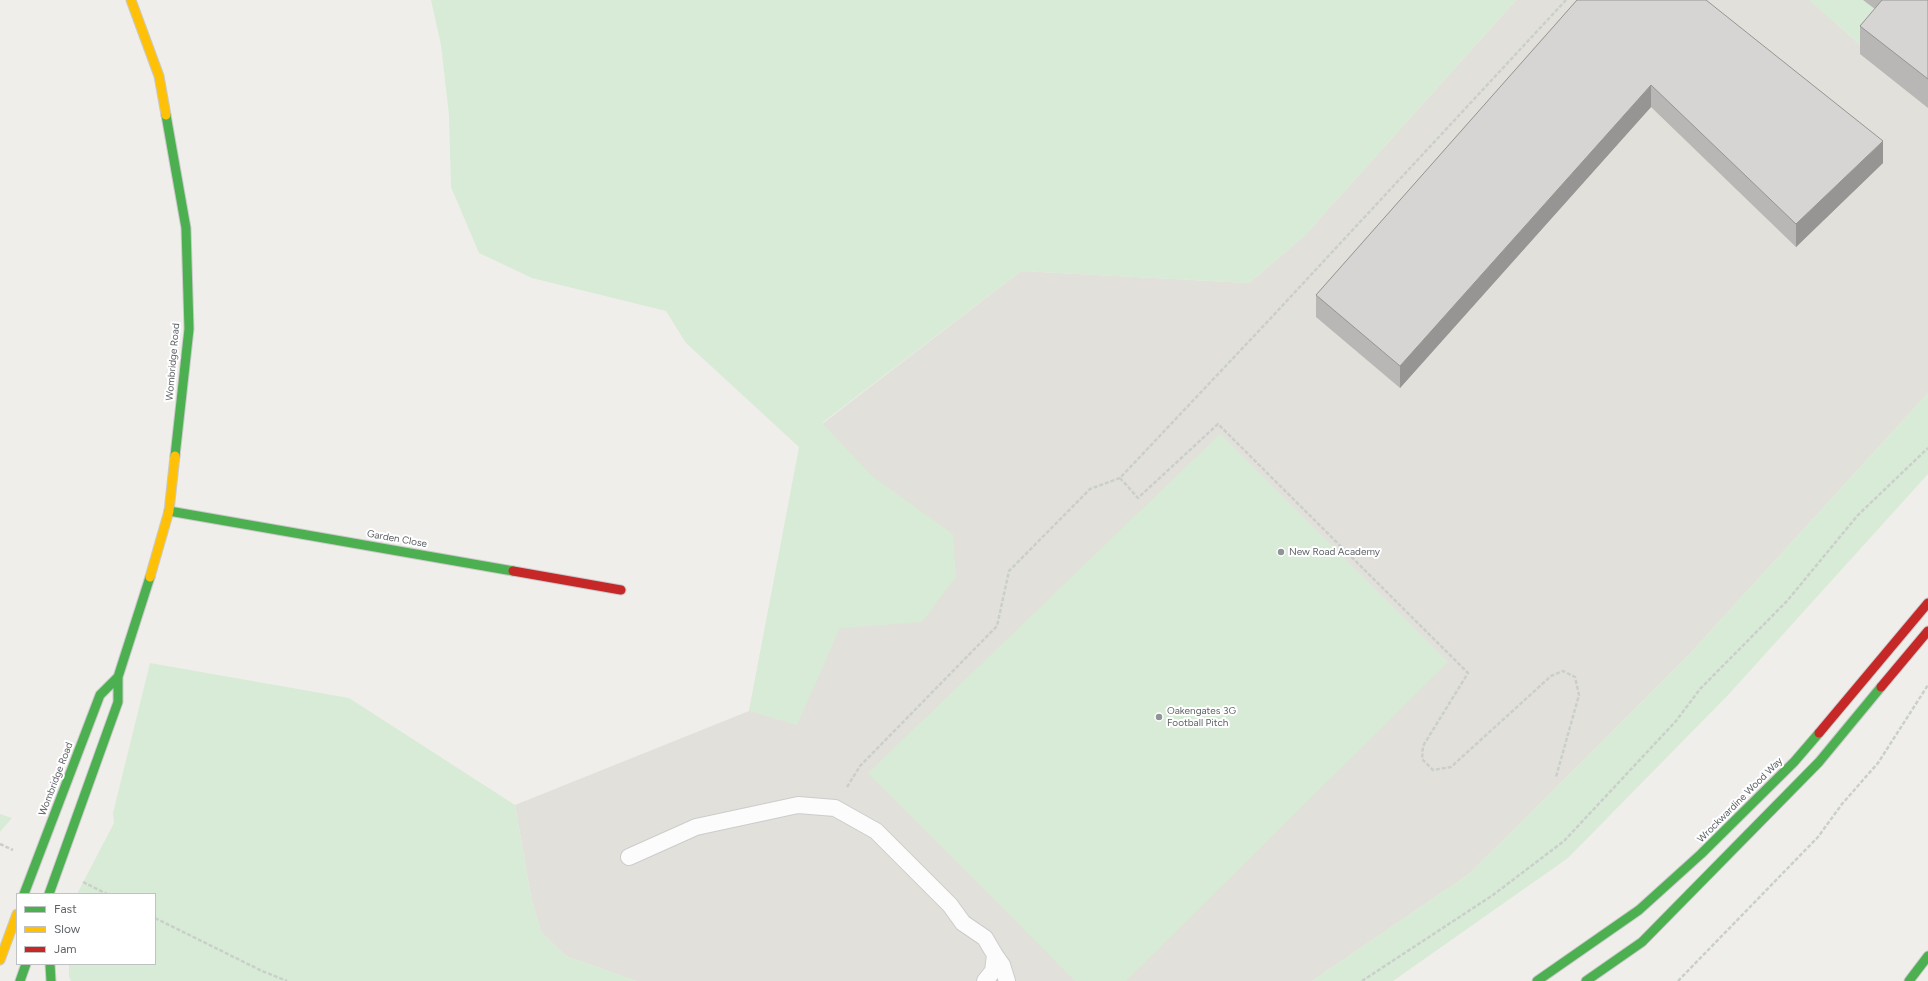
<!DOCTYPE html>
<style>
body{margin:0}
#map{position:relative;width:1928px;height:981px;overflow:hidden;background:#efeeea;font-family:Figtree,sans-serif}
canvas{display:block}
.legend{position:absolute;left:16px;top:893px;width:140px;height:72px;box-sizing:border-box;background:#fff;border:1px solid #bfc1c3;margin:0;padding:5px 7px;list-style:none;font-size:12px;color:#5f6368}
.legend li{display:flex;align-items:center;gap:8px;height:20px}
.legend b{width:20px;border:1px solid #bfc1c3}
</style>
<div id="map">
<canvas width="1928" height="981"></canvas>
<ul class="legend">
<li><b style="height:5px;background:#4caf50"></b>Fast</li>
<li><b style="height:5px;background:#ffc107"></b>Slow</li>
<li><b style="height:5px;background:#c62828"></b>Jam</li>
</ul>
</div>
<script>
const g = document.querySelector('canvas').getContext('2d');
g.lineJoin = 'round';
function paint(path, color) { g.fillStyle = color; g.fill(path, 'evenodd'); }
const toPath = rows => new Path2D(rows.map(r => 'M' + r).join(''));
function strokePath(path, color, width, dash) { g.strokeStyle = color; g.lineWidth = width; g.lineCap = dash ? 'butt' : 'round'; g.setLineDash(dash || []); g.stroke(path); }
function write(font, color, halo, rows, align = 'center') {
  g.font = font + ' Figtree,sans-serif'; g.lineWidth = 4; g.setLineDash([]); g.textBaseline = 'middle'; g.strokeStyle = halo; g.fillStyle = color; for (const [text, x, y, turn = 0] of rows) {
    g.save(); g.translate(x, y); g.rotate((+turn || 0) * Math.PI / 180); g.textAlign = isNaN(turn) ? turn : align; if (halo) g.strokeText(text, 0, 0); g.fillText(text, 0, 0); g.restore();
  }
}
const education = toPath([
 [1516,0,1810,0,1928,106,1928,393,1686,658,1469,874,1312,981,636,981,566,956,541,932,531,897,515,805,749,711,800,447,822,424,1021,271,1249,283,1305,235]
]);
const green = toPath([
 [431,0,1516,0,1305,235,1249,283,1021,271,822,423,872,476,953,534,956,577,922,622,840,628,797,725,749,711,799,447,686,343,666,311,532,278,479,253,451,187,449,115,441,45],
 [1809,0,1928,0,1928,106,1839,26],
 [1928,393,1928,474,1729,694,1568,858,1393,981,1312,981,1469,874,1686,658],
 [1220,434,1448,662,1126,981,1075,981,868,773],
 [150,663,349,698,515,805,531,897,541,932,566,956,636,981,71,981,69,977,69,964,155,964,155,894,77,894,114,823,113,813],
 [0,814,12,818,0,832]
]);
const path = toPath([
 [1120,478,1138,498,1218,424,1468,673,1423,746,1422,759,1433,770,1451,767,1551,676,1563,671,1575,677,1579,695,1556,777],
 [847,787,860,766,997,626,1009,571,1090,489,1120,478,1270,319,1566,0],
 [0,844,13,850],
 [83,882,107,894],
 [155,918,262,971,287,981],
 [1362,981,1493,895,1564,841,1676,721,1700,689,1787,601,1858,515,1928,448],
 [1678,981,1818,837,1842,804,1878,763,1928,685]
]);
const lane = toPath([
 [629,857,696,827,798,805,835,808,876,831,950,905,963,923,985,938,995,955,993,971,985,981],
 [995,955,1002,965,1007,981]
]);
const fast = toPath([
 [166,115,186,228,189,329,175,456],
 [169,511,513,571],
 [24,894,100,695,118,677],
 [49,894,118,702,118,677,150,577],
 [50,964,51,981],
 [20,981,26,964],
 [1537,981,1639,910,1701,854,1794,762,1819,733],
 [1586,981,1642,942,1819,762,1881,687],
 [1909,981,1928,956]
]);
const slow = toPath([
 [131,0,159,76,166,115],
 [150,577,169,511,175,456],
 [0,960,17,914]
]);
const jam = toPath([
 [513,571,621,590],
 [1881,687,1928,631],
 [1819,733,1928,603]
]);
const wall = toPath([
 [1577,0,1883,163,1796,247,1651,107,1400,388,1316,317,1316,295],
 [1863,0,1928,0,1928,108,1860,54,1860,26,1875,9]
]);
const shadedWall = toPath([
 [1651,85,1651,107,1400,388,1400,366],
 [1883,141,1883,163,1796,247,1796,224]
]);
const building = toPath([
 [1577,0,1706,0,1883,141,1796,224,1651,85,1400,366,1316,295,1577,0],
 [1882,0,1928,0,1928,79,1860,26,1882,0]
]);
const markers = [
 [1281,552,4,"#919496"],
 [1159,717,4,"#919496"]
];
const streetNames = [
 ["Wombridge Road",173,362,-85],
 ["Garden Close",397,539,10],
 ["Wombridge Road",56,779,-69],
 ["Wrockwardine Wood Way",1740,800,-45]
];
const poiNames = [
 ["New Road Academy",1289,552],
 ["Oakengates 3G",1167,711],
 ["Football Pitch",1167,723]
];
paint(education, '#e2e0da');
paint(green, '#d8ebd6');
strokePath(lane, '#cbcccc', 18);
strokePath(fast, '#cacacb', 11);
strokePath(slow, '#cacacb', 11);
strokePath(jam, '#cacacb', 11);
strokePath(path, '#cacfcc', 2.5, [4, 2]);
strokePath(lane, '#fdfcfc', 16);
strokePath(fast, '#4caf50', 9);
strokePath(slow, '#ffc107', 9);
strokePath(jam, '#c62828', 9);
paint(wall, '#b8b7b5');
paint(shadedWall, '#969594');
paint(building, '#d6d5d3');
strokePath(building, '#969594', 1);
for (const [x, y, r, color] of markers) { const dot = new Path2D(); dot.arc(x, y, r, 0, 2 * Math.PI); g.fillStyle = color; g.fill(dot); strokePath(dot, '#fff', 1.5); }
write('10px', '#5f6368', '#fff', streetNames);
write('10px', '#5f6368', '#fff', poiNames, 'left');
</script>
